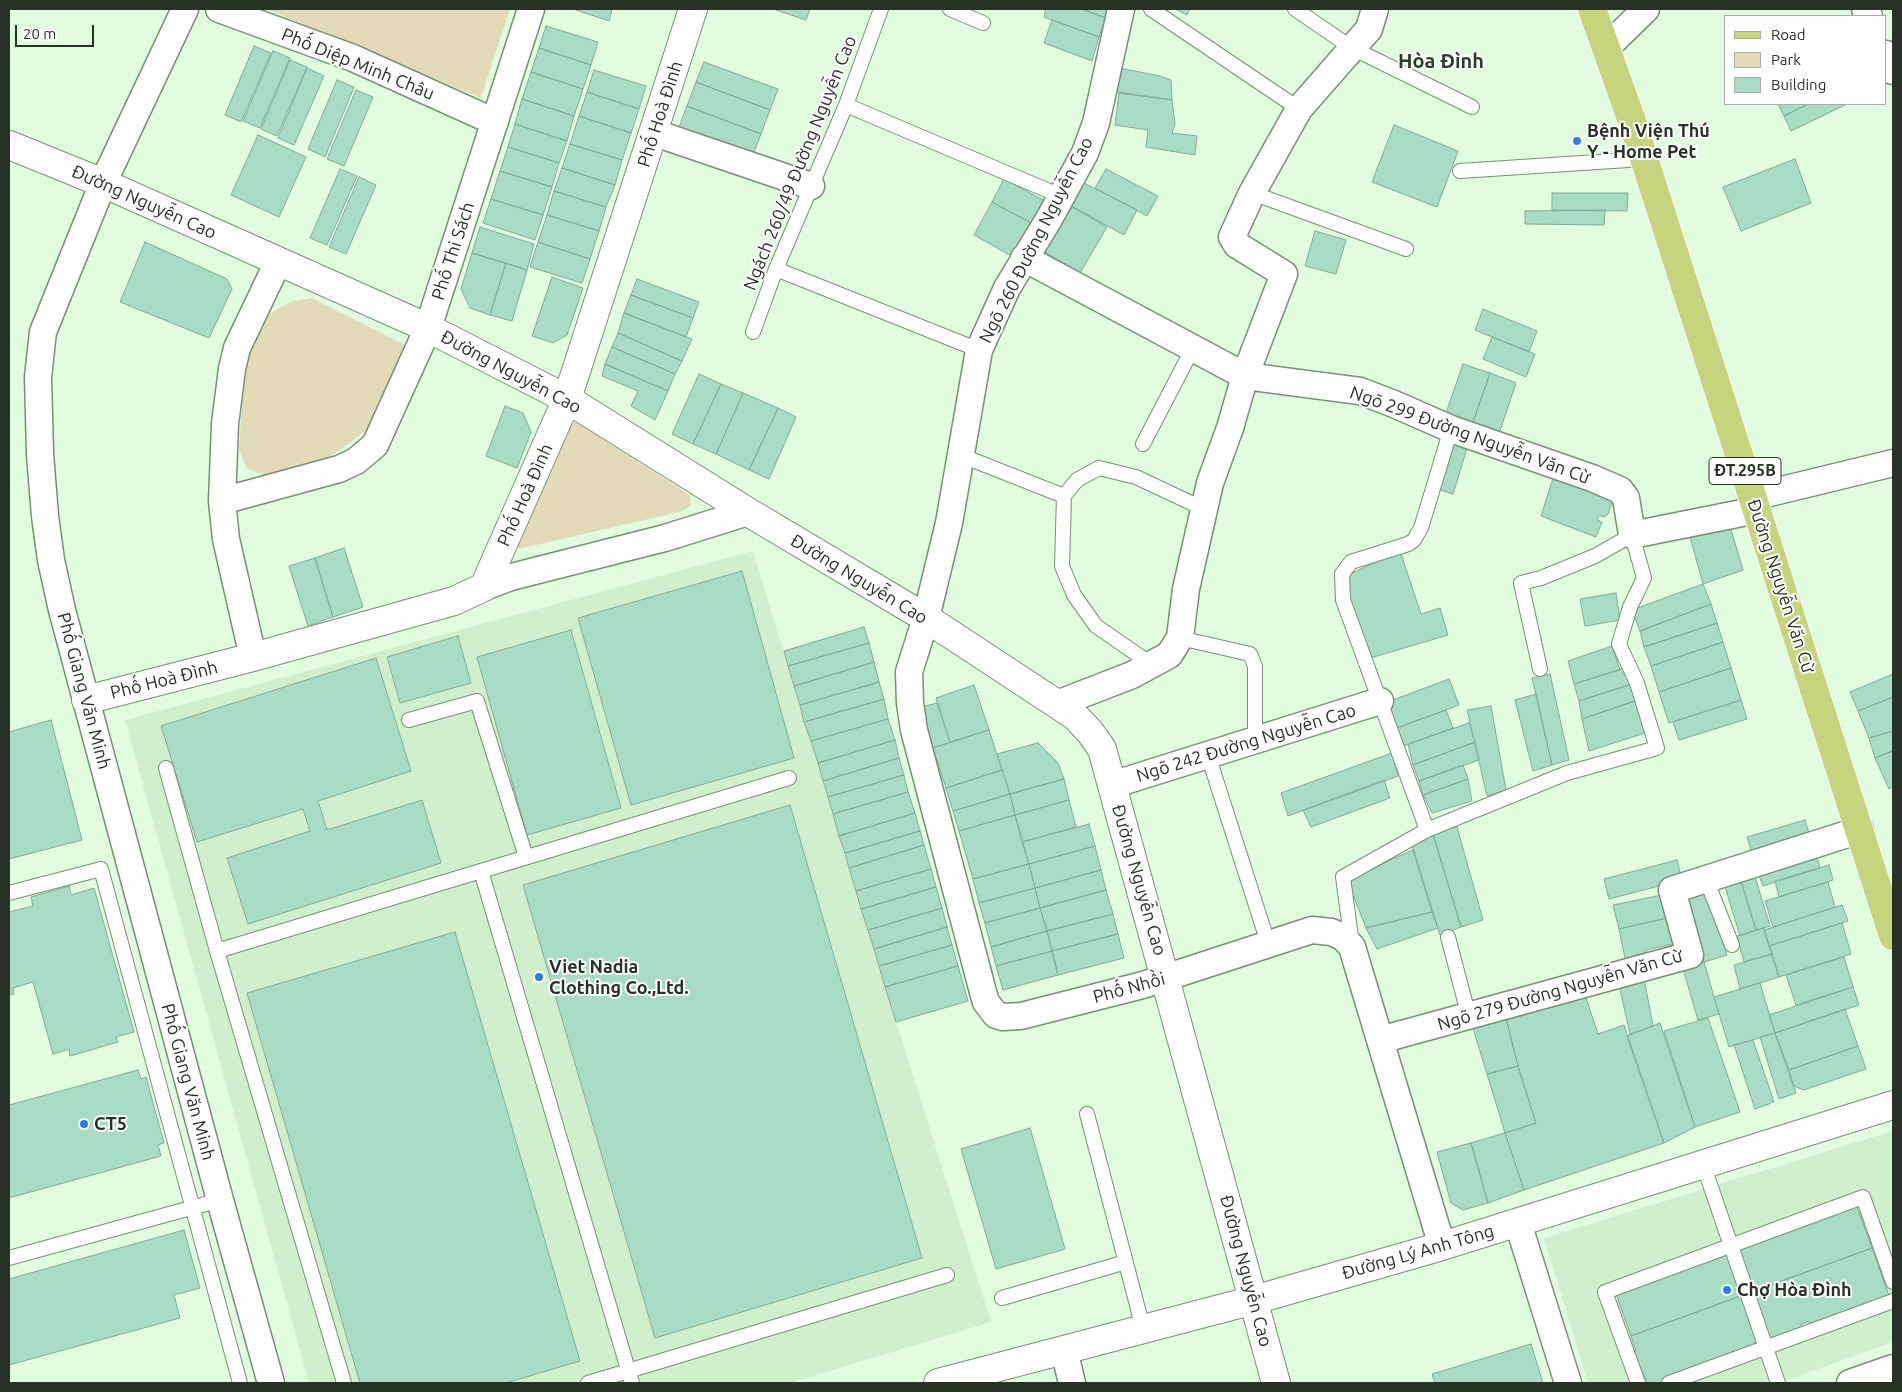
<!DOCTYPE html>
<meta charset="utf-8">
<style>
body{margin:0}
#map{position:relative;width:1902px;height:1392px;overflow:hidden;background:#e1fcde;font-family:Ubuntu,sans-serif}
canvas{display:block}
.frame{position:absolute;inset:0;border:10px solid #273126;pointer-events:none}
.legend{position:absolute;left:1724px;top:15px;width:162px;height:90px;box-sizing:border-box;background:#fff;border:1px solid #a9ada8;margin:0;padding:6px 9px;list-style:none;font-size:15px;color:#273126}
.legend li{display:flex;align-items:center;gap:10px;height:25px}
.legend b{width:25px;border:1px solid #a9ada8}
.scale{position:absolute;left:15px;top:25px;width:79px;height:22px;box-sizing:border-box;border:2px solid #273126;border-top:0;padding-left:6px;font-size:15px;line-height:18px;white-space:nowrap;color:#273126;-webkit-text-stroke:4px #fff;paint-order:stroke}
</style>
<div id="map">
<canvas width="1902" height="1392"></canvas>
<div class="frame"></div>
<ul class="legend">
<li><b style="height:6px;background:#c6d57d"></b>Road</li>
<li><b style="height:14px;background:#e3dbb8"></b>Park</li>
<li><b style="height:14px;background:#a9dcc5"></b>Building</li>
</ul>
<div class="scale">20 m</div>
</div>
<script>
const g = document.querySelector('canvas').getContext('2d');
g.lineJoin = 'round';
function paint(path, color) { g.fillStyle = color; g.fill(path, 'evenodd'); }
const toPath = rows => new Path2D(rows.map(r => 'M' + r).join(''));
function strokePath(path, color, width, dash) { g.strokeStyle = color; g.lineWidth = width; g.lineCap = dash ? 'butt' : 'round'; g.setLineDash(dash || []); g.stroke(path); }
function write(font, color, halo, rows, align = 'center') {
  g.font = font + ' Ubuntu,sans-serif'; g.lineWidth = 4; g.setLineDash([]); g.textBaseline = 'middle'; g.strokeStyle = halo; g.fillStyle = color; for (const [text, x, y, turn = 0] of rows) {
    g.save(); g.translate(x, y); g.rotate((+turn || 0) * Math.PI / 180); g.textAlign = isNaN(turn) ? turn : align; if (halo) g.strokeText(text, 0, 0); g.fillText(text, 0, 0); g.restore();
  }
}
const built = toPath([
 [753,551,896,1022,991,1322,790,1383,309,1383,125,720],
 [1893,1131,1893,1342,1779,1383,1588,1383,1544,1238]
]);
const green = toPath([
 [266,9,510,9,481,98],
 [312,298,407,346,367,430,327,459,296,469,263,475,246,468,239,448,245,360,266,316,290,302],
 [569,422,576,422,690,495,691,506,683,511,523,548,516,548]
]);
const building = toPath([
 [573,9,612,9,609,21,573,9],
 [773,9,810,9,806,20,773,9],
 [1046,9,1081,9,1106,18,1099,37,1044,17,1046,9],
 [1081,9,1109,9,1106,18,1081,9],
 [1175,9,1190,9,1187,15,1175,9],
 [1052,20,1099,37,1092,61,1044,43,1052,20],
 [546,26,598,42,591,65,539,48,546,26],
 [254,46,271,53,241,122,225,115,254,46],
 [539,48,591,65,583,89,531,72,539,48],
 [273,51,290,58,260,128,243,121,273,51],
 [290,60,307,67,277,136,261,129,290,60],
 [704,62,778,89,770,110,696,82,704,62],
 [1114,67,1160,76,1171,80,1172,100,1111,91,1114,67],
 [307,68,324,76,294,145,278,138,307,68],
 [594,70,646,86,639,109,587,92,594,70],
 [531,72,583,89,574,116,522,99,531,72],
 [337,80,354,87,325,157,308,149,337,80],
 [696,82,770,110,761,134,687,106,696,82],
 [356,90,373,97,344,166,327,159,356,90],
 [587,92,639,109,631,133,579,116,587,92],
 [1119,93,1172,100,1175,124,1172,133,1197,136,1195,155,1146,147,1148,130,1115,125,1119,93],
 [522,99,574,116,567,141,515,124,522,99],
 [1778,104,1808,104,1784,116,1778,104],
 [1808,104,1847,104,1791,131,1784,116,1808,104],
 [687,106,761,134,753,155,679,127,687,106],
 [579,116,631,133,622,160,570,144,579,116],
 [515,124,567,141,559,163,508,147,515,124],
 [1394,125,1458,151,1437,207,1372,182,1394,125],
 [258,135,306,157,279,217,231,195,258,135],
 [570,144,622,160,615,185,562,168,570,144],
 [508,147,559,163,552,187,500,171,508,147],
 [1795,159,1811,203,1741,231,1723,187,1795,159],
 [562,168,615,185,606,207,554,191,562,168],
 [340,169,357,176,327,245,310,238,340,169],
 [1106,169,1158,196,1147,216,1095,188,1106,169],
 [500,171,552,187,543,215,491,199,500,171],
 [359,177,376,185,346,254,329,247,359,177],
 [1004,179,1047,202,1033,224,992,202,1004,179],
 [1080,181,1137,210,1124,235,1066,203,1080,181],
 [554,191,606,207,599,231,547,215,554,191],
 [1552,193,1628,193,1627,211,1552,210,1552,193],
 [491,199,543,215,535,240,483,223,491,199],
 [992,202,1033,224,1015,258,974,235,992,202],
 [1066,203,1107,227,1080,273,1040,249,1066,203],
 [1605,210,1604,225,1525,224,1525,211,1605,210],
 [547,215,599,231,590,259,538,242,547,215],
 [480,227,534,244,527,270,472,253,480,227],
 [1315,231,1346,240,1336,274,1305,266,1315,231],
 [145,242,227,279,232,289,209,338,120,302,145,242],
 [538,242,590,259,582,283,530,267,538,242],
 [472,253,506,263,490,315,470,308,461,289,472,253],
 [506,263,527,270,512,321,490,315,506,263],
 [552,277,583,288,567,335,553,343,532,336,552,277],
 [637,279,699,302,693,318,631,295,637,279],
 [631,295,693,318,686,337,624,313,631,295],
 [1483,309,1537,331,1529,352,1475,330,1483,309],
 [624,313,692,339,682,361,618,333,624,313],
 [618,333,682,361,675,374,612,347,618,333],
 [1492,337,1535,354,1526,377,1483,359,1492,337],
 [612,347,675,374,668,391,605,364,612,347],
 [605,364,668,391,655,420,631,406,638,391,602,376,605,364],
 [1463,364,1490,373,1472,425,1445,416,1463,364],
 [1490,373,1516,383,1499,434,1472,425,1490,373],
 [699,374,721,384,693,444,672,434,699,374],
 [721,384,743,393,716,454,693,444,721,384],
 [743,393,778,408,749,470,716,454,743,393],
 [505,406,523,413,531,432,517,468,486,456,505,406],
 [778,408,796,417,769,479,749,470,778,408],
 [1451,436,1469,442,1453,494,1435,488,1451,436],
 [1555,472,1613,500,1608,514,1604,517,1599,515,1597,520,1602,522,1596,537,1541,516,1555,472],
 [1730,526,1743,570,1703,584,1690,537,1730,526],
 [344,548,363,607,333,617,315,558,344,548],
 [1400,551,1421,614,1440,608,1448,635,1367,659,1346,599,1350,574,1400,551],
 [315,558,333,617,308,626,289,566,315,558],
 [742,571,794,758,631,805,578,618,742,571],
 [1703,584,1711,604,1640,631,1632,610,1703,584],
 [1616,593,1620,620,1585,626,1580,599,1616,593],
 [1711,604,1717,623,1644,647,1640,631,1711,604],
 [1717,623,1723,642,1651,666,1644,647,1717,623],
 [864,627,869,643,788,666,784,651,864,627],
 [571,630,621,808,527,835,477,657,571,630],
 [458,636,471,683,400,703,387,657,458,636],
 [1723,642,1731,668,1659,692,1651,666,1723,642],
 [869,643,874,662,794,686,788,666,869,643],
 [1612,646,1620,670,1574,684,1568,661,1612,646],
 [376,658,411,771,318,801,327,830,422,800,441,863,248,924,227,858,310,831,303,809,197,842,161,726,376,658],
 [874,662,879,682,800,705,794,686,874,662],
 [1627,667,1632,684,1579,701,1574,684,1627,667],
 [1731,668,1741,700,1669,723,1659,692,1731,668],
 [1550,674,1569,760,1552,765,1532,678,1550,674],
 [1893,674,1893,697,1858,711,1850,692,1893,674],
 [1449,679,1459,705,1394,729,1385,703,1449,679],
 [879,682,884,699,804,722,800,705,879,682],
 [1632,684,1638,700,1582,719,1579,701,1632,684],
 [974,685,989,730,950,742,936,698,974,685],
 [1536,694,1552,765,1533,771,1515,700,1536,694],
 [1893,697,1893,731,1869,738,1858,711,1893,697],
 [884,699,888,719,811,741,804,722,884,699],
 [1638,700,1648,732,1589,751,1582,719,1638,700],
 [1741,700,1747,719,1679,740,1673,722,1741,700],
 [937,703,950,742,933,748,922,707,937,703],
 [1491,706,1506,790,1487,796,1467,710,1491,706],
 [1446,710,1453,728,1401,747,1394,729,1446,710],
 [888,719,895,740,818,763,811,741,888,719],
 [51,720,82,840,9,859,9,732,51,720],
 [1469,723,1475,742,1413,765,1408,744,1469,723],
 [989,730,1002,770,946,788,933,748,989,730],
 [1893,731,1893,751,1875,758,1869,738,1893,731],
 [895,740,899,758,823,781,818,763,895,740],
 [1475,742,1479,760,1419,781,1413,765,1475,742],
 [1038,743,1058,763,1064,779,1010,794,997,754,1038,743],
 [1893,751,1893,787,1889,789,1875,758,1893,751],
 [1392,753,1398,776,1288,816,1281,793,1392,753],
 [899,758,904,775,828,797,823,781,899,758],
 [1463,765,1468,779,1423,795,1419,781,1463,765],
 [1002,770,1010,794,953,811,946,788,1002,770],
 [904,775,908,792,833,814,828,797,904,775],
 [1064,779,1069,800,1015,815,1010,794,1064,779],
 [1468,779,1472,801,1432,813,1423,795,1468,779],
 [1384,780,1390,798,1311,827,1303,810,1384,780],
 [908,792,915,813,839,836,833,814,908,792],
 [1010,794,1015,815,959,831,953,811,1010,794],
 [1069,800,1076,827,1022,842,1015,815,1069,800],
 [790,805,922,1258,655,1338,523,885,790,805],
 [915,813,920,831,845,853,839,836,915,813],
 [1015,815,1029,864,973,879,959,831,1015,815],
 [1805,820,1812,842,1754,860,1747,837,1805,820],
 [1089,824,1095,846,1029,864,1022,842,1089,824],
 [1457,827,1483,920,1461,927,1433,834,1457,827],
 [920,831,924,845,849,868,845,853,920,831],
 [1433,834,1461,927,1440,935,1411,842,1433,834],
 [924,845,931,869,856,891,849,868,924,845],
 [1095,846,1101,870,1035,888,1029,864,1095,846],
 [1814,848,1820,868,1763,886,1756,867,1814,848],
 [1413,850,1432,912,1366,928,1348,882,1386,862,1413,850],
 [1677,860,1682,880,1609,899,1604,879,1677,860],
 [1029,864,1035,888,979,903,973,879,1029,864],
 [1829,865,1833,880,1779,897,1775,881,1829,865],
 [931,869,936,887,861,909,856,891,931,869],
 [1101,870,1106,890,1040,908,1035,888,1101,870],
 [1753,870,1770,926,1756,930,1739,875,1753,870],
 [1739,875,1756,930,1740,936,1723,880,1739,875],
 [1828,882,1835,907,1773,927,1765,901,1828,882],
 [69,886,71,895,94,888,134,1032,116,1037,118,1042,70,1056,69,1049,53,1054,33,982,13,988,14,994,9,995,9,912,33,906,31,897,69,886],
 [936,887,942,908,868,930,861,909,936,887],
 [1035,888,1040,908,985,923,979,903,1035,888],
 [1705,888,1727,955,1704,962,1683,896,1705,888],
 [1106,890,1113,914,1047,931,1040,908,1106,890],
 [1667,894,1671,917,1619,929,1613,905,1667,894],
 [1842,905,1848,921,1769,946,1764,930,1842,905],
 [942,908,947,927,874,949,868,930,942,908],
 [1040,908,1047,931,991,947,985,923,1040,908],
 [1432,912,1438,928,1377,949,1366,928,1432,912],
 [1113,914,1118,934,1052,951,1047,931,1113,914],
 [1671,917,1677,943,1646,950,1648,962,1627,968,1619,929,1671,917],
 [1842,923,1851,954,1779,977,1769,946,1842,923],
 [947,927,952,945,879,966,874,949,947,927],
 [1764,928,1772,954,1744,962,1737,936,1764,928],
 [1047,931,1052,951,996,966,991,947,1047,931],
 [455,932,580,1361,506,1383,360,1383,247,993,455,932],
 [1118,934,1124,958,1058,975,1052,951,1118,934],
 [952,945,958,966,885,987,879,966,952,945],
 [1052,951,1058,975,1003,990,996,966,1052,951],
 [1772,954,1779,977,1740,989,1734,965,1772,954],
 [1844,957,1853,987,1796,1005,1786,975,1844,957],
 [1704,962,1719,1014,1698,1020,1683,969,1704,962],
 [958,966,968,1001,896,1022,885,987,958,966],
 [1644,979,1653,1026,1630,1034,1619,985,1644,979],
 [1760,983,1775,1033,1729,1047,1714,997,1760,983],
 [1853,987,1859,1005,1775,1033,1769,1015,1853,987],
 [1583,989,1598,1034,1624,1025,1664,1143,1524,1190,1505,1133,1536,1123,1518,1066,1505,1014,1583,989],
 [1845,1009,1858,1046,1789,1070,1775,1033,1845,1009],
 [1505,1014,1518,1066,1487,1074,1472,1025,1505,1014],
 [1708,1018,1740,1112,1695,1127,1664,1031,1708,1018],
 [1660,1023,1695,1127,1664,1143,1627,1036,1660,1023],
 [1775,1033,1796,1093,1779,1099,1760,1037,1775,1033],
 [1753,1040,1774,1102,1755,1109,1734,1045,1753,1040],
 [1858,1046,1866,1069,1804,1090,1794,1086,1789,1070,1858,1046],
 [1518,1066,1536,1123,1505,1133,1487,1074,1518,1066],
 [138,1070,141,1079,146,1077,164,1143,158,1145,161,1156,9,1198,9,1105,138,1070],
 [1030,1128,1065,1249,996,1269,961,1149,1030,1128],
 [1505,1133,1524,1190,1488,1203,1471,1143,1505,1133],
 [1471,1143,1488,1203,1463,1210,1451,1203,1437,1152,1471,1143],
 [1856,1204,1872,1248,1631,1336,1615,1291,1856,1204],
 [184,1230,200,1288,174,1295,180,1318,9,1365,9,1279,184,1230],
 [1872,1248,1890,1298,1814,1334,1809,1321,1801,1324,1806,1339,1684,1383,1647,1383,1643,1372,1630,1377,1622,1355,1636,1351,1631,1336,1872,1248],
 [1531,1344,1543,1383,1435,1383,1432,1374,1531,1344]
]);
const lane = toPath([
 [950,9,983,23],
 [1151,9,1299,109],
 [1295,9,1352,48,1472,107],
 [846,105,1061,196],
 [1460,171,1643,159],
 [1252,193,1406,249],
 [776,269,979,350],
 [753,332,776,269,846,105,881,9],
 [1143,444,1193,348],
 [960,455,1064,496,1062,566,1074,595,1096,626,1151,664],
 [1064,496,1077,480,1099,468,1136,477,1204,509],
 [1180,638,1250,654,1255,666,1255,740],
 [409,720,477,701,526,857],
 [1208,755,1268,943],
 [166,768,217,951,481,871],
 [1427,830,1343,600,1342,574,1351,562,1408,544,1414,540,1421,528,1451,429],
 [1706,879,1732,945],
 [9,893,101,869,240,1383],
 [1448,937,1469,1017],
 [1352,944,1343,877,1427,830,1567,773,1657,748,1637,683,1619,644,1630,607,1644,578,1632,535,1595,556,1541,578,1521,583,1540,669],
 [217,951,344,1383],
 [1087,1114,1143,1328],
 [1703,1164,1778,1383],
 [9,1258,220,1200],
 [1002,1298,1126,1262],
 [588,1383,947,1275],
 [632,1383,481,871,789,778],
 [1638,1383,1605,1292,1863,1197,1893,1282],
 [1669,1383,1893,1301]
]);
const street = toPath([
 [185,9,103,183,43,332,38,377,40,454,45,516,51,560,62,610,220,1200,271,1383],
 [219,9,353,58,495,122],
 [1121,9,1096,123,1085,153,1049,219,1007,288,979,350,949,523,926,618,909,672,910,703,914,730,983,992,986,1002,996,1015,1003,1017,1021,1016,1143,985,1312,930,1331,932,1343,937,1352,947,1442,1246],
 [1865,9,1869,16],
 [1606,48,1646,9],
 [1886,54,1893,71],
 [655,133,811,186],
 [1024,258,1245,376,1360,391,1394,404,1451,429,1592,478,1620,490,1626,498,1632,535,1757,510],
 [1753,497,1893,463],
 [222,501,339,469,356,461,375,445,428,328,531,9],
 [484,587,511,577,665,538,748,512],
 [253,657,226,539,222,501,225,424,232,369,237,348,278,262],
 [1057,704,1132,675,1169,655,1180,638,1186,589,1210,483,1230,428,1245,376,1284,274,1237,245,1232,237,1252,193,1299,109,1369,29,1375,9],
 [1112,785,1380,701],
 [1380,1040,1690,955,1672,890,1860,830],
 [1518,1223,1568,1383],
 [1064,1350,1072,1383],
 [1850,1383,1893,1368]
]);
const secondary = toPath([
 [9,145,103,183,428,328,567,399,748,512,926,618,1075,716,1090,732,1102,749,1276,1383],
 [86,700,253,657,454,601,484,587,567,399,693,9],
 [938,1383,1254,1300,1442,1246,1893,1105]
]);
const primary = toPath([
 [1592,9,1634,127,1893,936]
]);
const markers = [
 [1577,141,5,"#2e7ce8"],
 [539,977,5,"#2e7ce8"],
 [84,1124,5,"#2e7ce8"],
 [1727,1290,5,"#2e7ce8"]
];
const shields = [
 [1745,471,72]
];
const shieldNames = [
 ["ĐT.295B",1745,471]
];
const streetNames = [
 ["Phố Diệp Minh Châu",358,64,22],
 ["Phố Hoà Đình",660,114,-72],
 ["Ngách 260/49 Đường Nguyễn Cao",800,163,-68],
 ["Đường Nguyễn Cao",144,202,24],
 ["Ngõ 260 Đường Nguyễn Cao",1036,240,-63],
 ["Phố Thi Sách",453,251,-72],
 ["Đường Nguyễn Cao",511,372,28],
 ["Ngõ 299 Đường Nguyễn Văn Cừ",1470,435,20],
 ["Phố Hoà Đình",525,495,-66],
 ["Đường Nguyễn Cao",859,579,31],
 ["Đường Nguyễn Văn Cừ",1781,586,72],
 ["Phố Hoà Đình",164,680,-14],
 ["Phố Giang Văn Minh",84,691,75],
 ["Ngõ 242 Đường Nguyễn Cao",1246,743,-17],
 ["Đường Nguyễn Cao",1139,880,74],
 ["Phố Nhồi",1129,988,-15],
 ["Ngõ 279 Đường Nguyễn Văn Cừ",1560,990,-16],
 ["Phố Giang Văn Minh",188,1082,75],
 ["Đường Lý Anh Tông",1418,1252,-16],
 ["Đường Nguyễn Cao",1246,1271,75]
];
const poiNames = [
 ["Bệnh Viện Thú",1587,131],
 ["Y - Home Pet",1587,152],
 ["Viet Nadia",549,967],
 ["Clothing Co.,Ltd.",549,988],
 ["CT5",94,1124],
 ["Chợ Hòa Đình",1737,1290]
];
const quarterNames = [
 ["Hòa Đình",1441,61]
];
paint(built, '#d0f0cd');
paint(green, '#e3dbb8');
paint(building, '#a9dcc5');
strokePath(building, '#84aa99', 1);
strokePath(lane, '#789075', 16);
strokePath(street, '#789075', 29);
strokePath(secondary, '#789075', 30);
strokePath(primary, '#fff', 30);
strokePath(lane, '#fff', 14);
strokePath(street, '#fff', 26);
strokePath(secondary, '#fff', 28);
strokePath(primary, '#c6d57d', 28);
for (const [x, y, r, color] of markers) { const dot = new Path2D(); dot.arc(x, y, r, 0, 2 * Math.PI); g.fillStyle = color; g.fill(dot); strokePath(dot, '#fff', 2); }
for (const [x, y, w] of shields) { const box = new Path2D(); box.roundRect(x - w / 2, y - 13.5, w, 27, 4); g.fillStyle = '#fff'; g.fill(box); strokePath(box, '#273126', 1); }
write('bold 16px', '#273126', null, shieldNames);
write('18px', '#273126', '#fff', streetNames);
write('bold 18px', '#273126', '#fff', poiNames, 'left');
write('bold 20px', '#293e27', '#fff', quarterNames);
</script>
